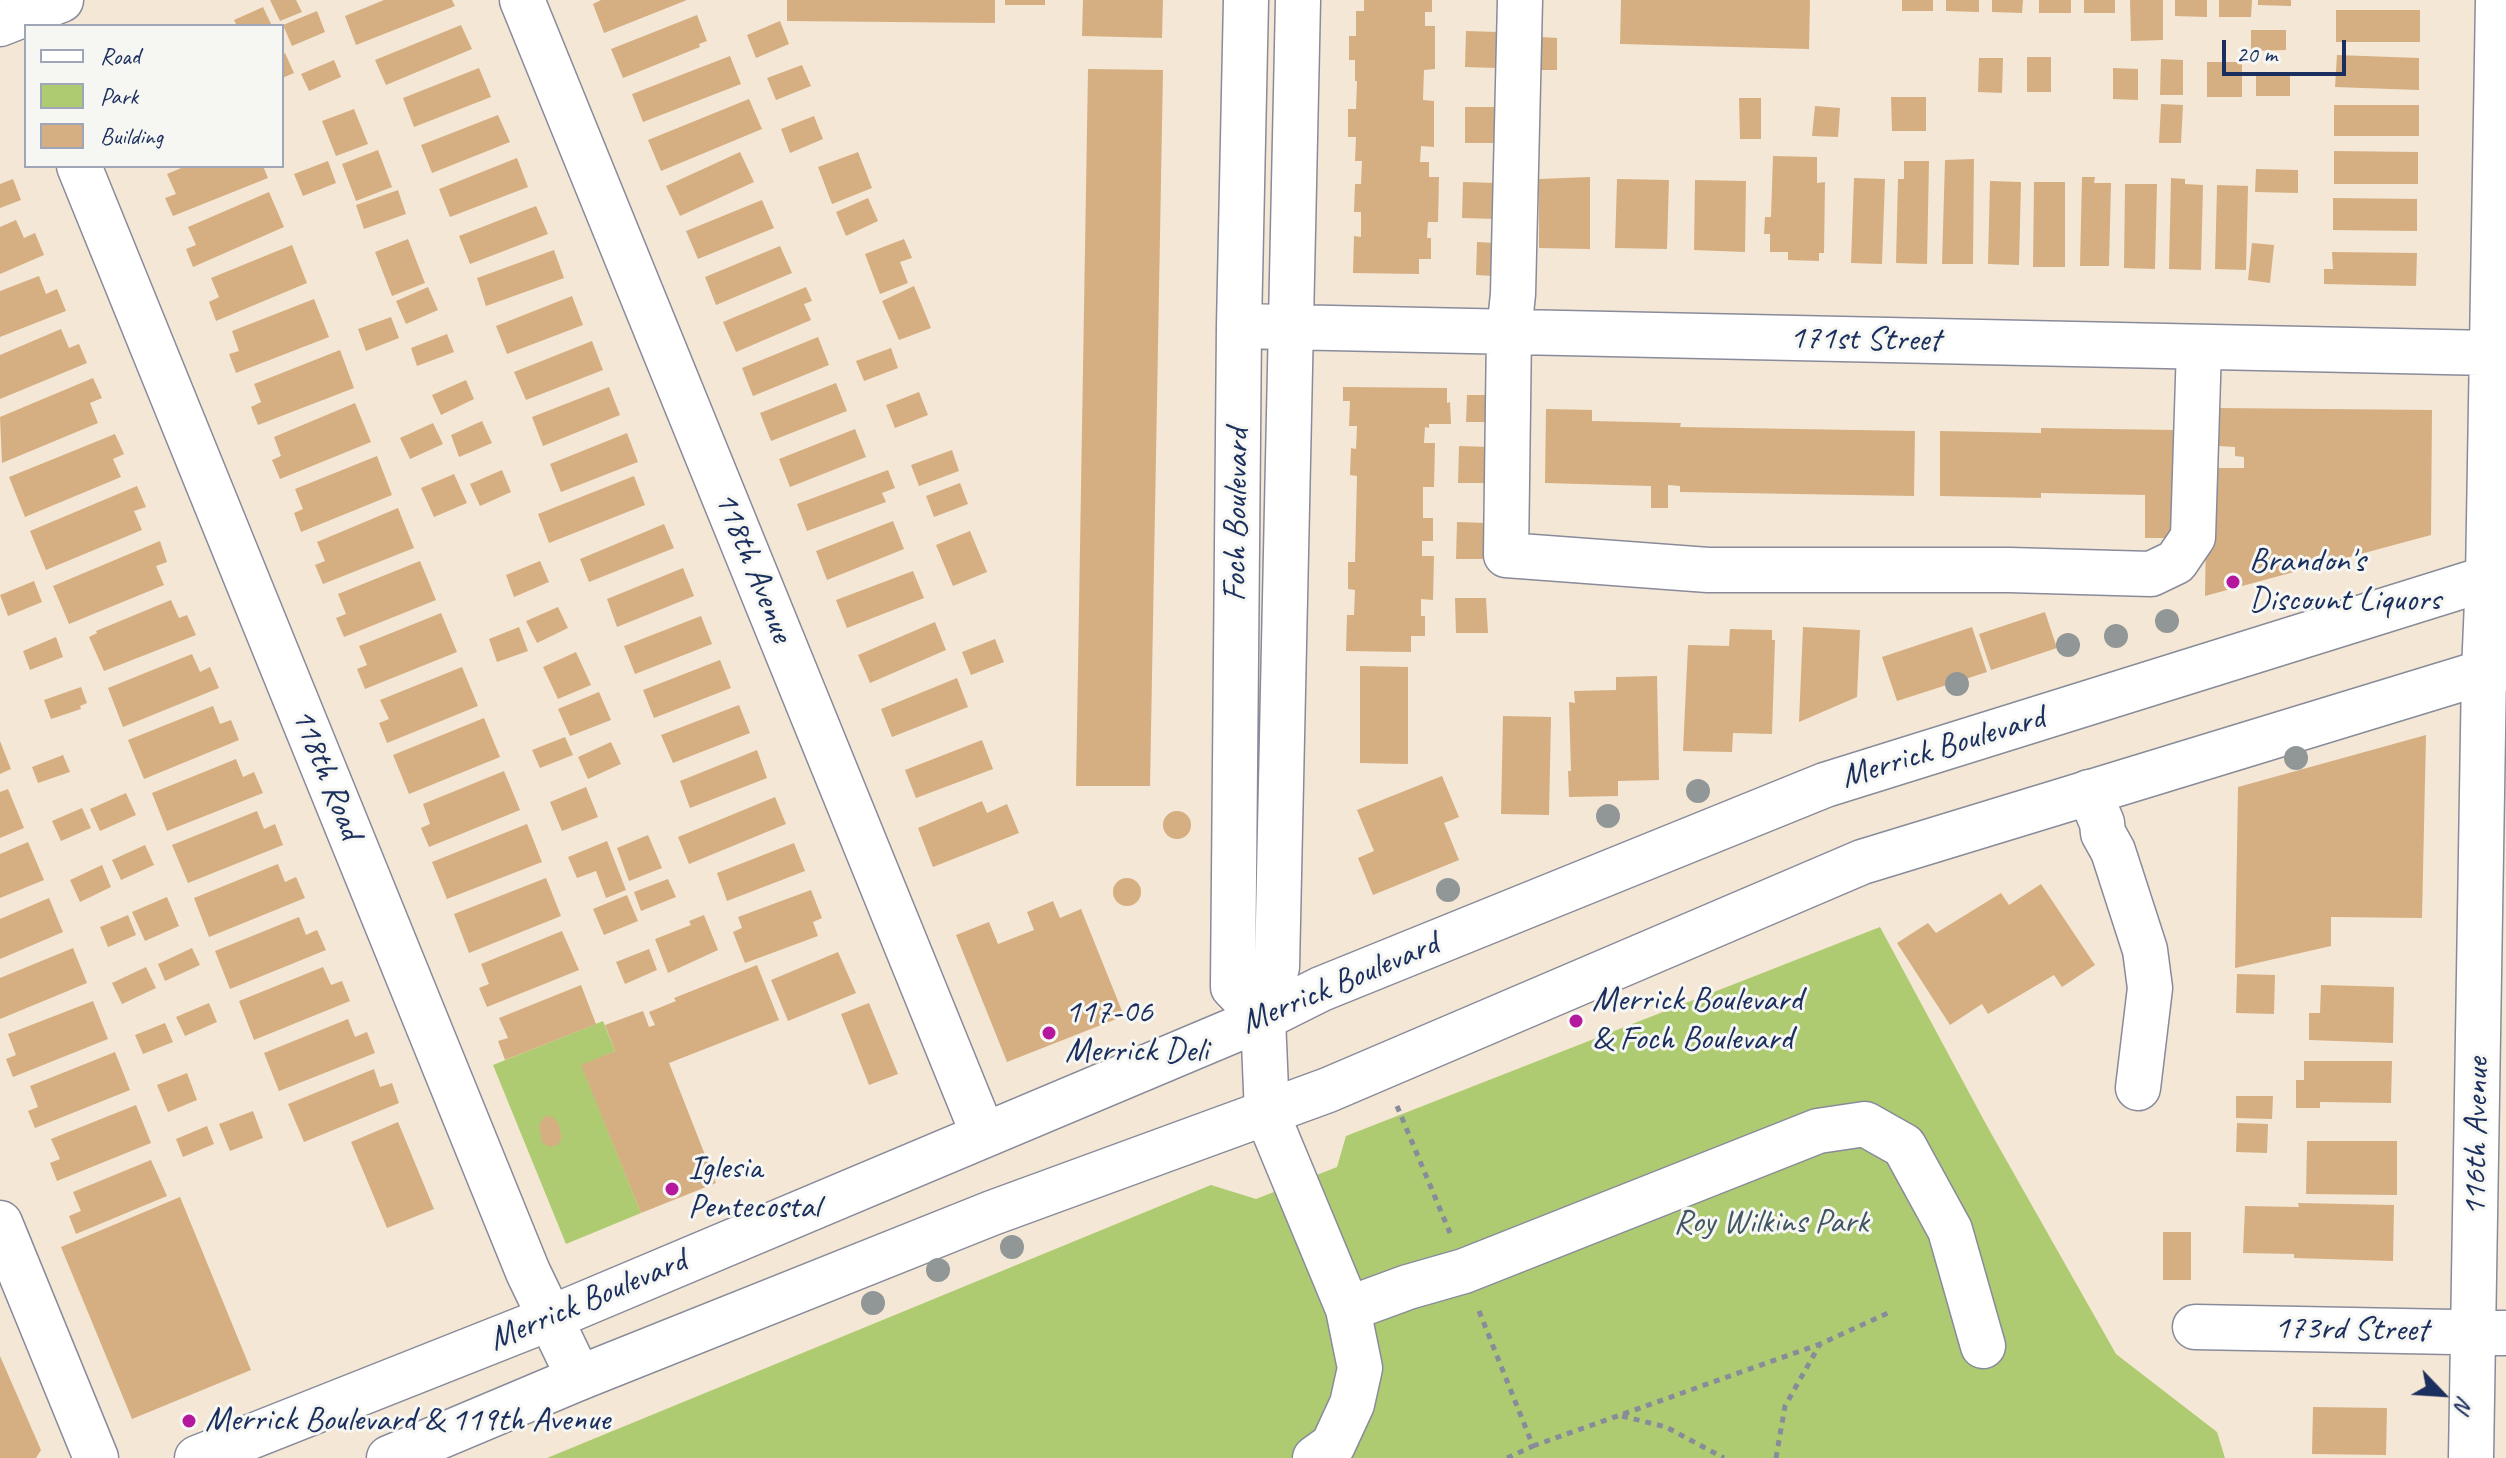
<!DOCTYPE html>
<style>
body{margin:0}
#map{position:relative;width:2506px;height:1458px;overflow:hidden;background:#f5e7d5;font-family:Caveat,sans-serif}
canvas{display:block}
.legend{position:absolute;left:24px;top:24px;width:260px;height:144px;box-sizing:border-box;background:#f6f6f2;border:2px solid #9ea6b7;margin:0;padding:10px 14px;list-style:none;font-size:24px;color:#1b2f5e}
.legend li{display:flex;align-items:center;gap:16px;height:40px}
.legend b{width:40px;border:2px solid #9ea6b7}
.north{position:absolute;left:2402px;top:1354px;width:80px;height:80px;-webkit-text-stroke:6px #f6f6f2;paint-order:stroke;rotate:115deg;font-size:22px;font-weight:700;line-height:32px;text-align:center;color:#1b2f5e}
.north::after{content:'';display:block;margin:auto;width:28px;height:36px;background:#1b2f5e;clip-path:polygon(50% 0,100% 100%,50% 72%,0 100%)}
.scale{position:absolute;left:2222px;top:40px;width:124px;height:36px;box-sizing:border-box;border:4px solid #1b2f5e;border-top:0;padding-left:10px;font-size:24px;line-height:28px;white-space:nowrap;color:#1b2f5e;-webkit-text-stroke:6px #f6f6f2;paint-order:stroke}
</style>
<div id="map">
<canvas width="2506" height="1458"></canvas>
<ul class="legend">
<li><b style="height:10px;background:#fff"></b>Road</li>
<li><b style="height:22px;background:#afcb71"></b>Park</li>
<li><b style="height:22px;background:#d5af82"></b>Building</li>
</ul>
<div class="north">N</div>
<div class="scale">20 m</div>
</div>
<script>
const g = document.querySelector('canvas').getContext('2d');
g.lineJoin = 'round';
function paint(path, color) { g.fillStyle = color; g.fill(path, 'evenodd'); }
const toPath = rows => new Path2D(rows.map(r => 'M' + r).join(''));
function strokePath(path, color, width, dash) { g.strokeStyle = color; g.lineWidth = width; g.lineCap = dash ? 'butt' : 'round'; g.setLineDash(dash || []); g.stroke(path); }
function write(font, color, halo, rows, align = 'center') {
  g.font = font + ' Caveat,sans-serif'; g.lineWidth = 6; g.setLineDash([]); g.textBaseline = 'middle'; g.strokeStyle = halo; g.fillStyle = color; for (const [text, x, y, turn = 0] of rows) {
    g.save(); g.translate(x, y); g.rotate((+turn || 0) * Math.PI / 180); g.textAlign = isNaN(turn) ? turn : align; if (halo) g.strokeText(text, 0, 0); g.fillText(text, 0, 0); g.restore();
  }
}
const green = toPath([
 [1880,927,1987,1126,2116,1354,2217,1432,2225,1458,547,1458,1211,1185,1256,1199,1337,1167,1346,1136],
 [603,1021,615,1051,582,1066,641,1213,566,1244,493,1065]
]);
const building = toPath([
 [270,0,296,0,302,12,280,21],
 [384,0,452,0,455,6,356,45,345,16],
 [601,0,687,0,604,33,593,4],
 [787,0,995,0,995,23,787,21],
 [1005,0,1045,0,1045,5,1005,5],
 [1083,0,1163,0,1162,38,1082,36],
 [1364,0,1432,0,1432,12,1425,12,1425,26,1435,26,1435,69,1424,70,1423,100,1434,101,1434,147,1421,146,1420,162,1429,162,1429,177,1439,177,1438,222,1428,222,1427,238,1431,238,1431,259,1419,259,1419,274,1353,273,1354,236,1361,237,1361,212,1354,212,1355,184,1361,184,1362,161,1355,161,1356,137,1348,137,1348,109,1356,109,1357,81,1355,81,1355,60,1349,60,1349,36,1356,36,1356,11,1364,11],
 [1621,0,1810,0,1809,49,1620,44],
 [1902,0,1933,0,1933,11,1902,11],
 [1946,0,1979,0,1979,12,1946,11],
 [1992,0,2023,0,2022,13,1992,12],
 [2039,0,2071,0,2071,13,2039,13],
 [2084,0,2115,0,2115,13,2084,13],
 [2130,0,2163,0,2163,40,2131,41],
 [2175,0,2207,0,2207,17,2175,16],
 [2219,0,2252,0,2251,17,2219,17],
 [2258,0,2291,0,2291,6,2258,5],
 [263,7,272,26,237,26,234,20],
 [2336,10,2420,10,2420,42,2336,42],
 [317,11,325,32,292,46,283,25],
 [697,15,707,41,699,44,700,47,623,78,611,49],
 [780,21,789,44,756,58,747,35],
 [461,25,472,49,386,85,375,60],
 [2251,30,2286,30,2286,50,2251,51],
 [1466,31,1498,32,1497,68,1465,67],
 [1541,37,1557,38,1557,70,1540,70],
 [285,53,294,73,282,78,282,54],
 [2337,55,2419,58,2419,90,2335,87],
 [730,56,741,84,643,122,632,94],
 [2027,57,2051,57,2051,92,2027,92],
 [1979,58,2003,58,2002,93,1978,92],
 [2161,59,2183,60,2183,95,2160,95],
 [334,60,341,77,309,91,301,74],
 [2207,62,2242,62,2242,97,2207,97],
 [802,65,811,86,776,100,767,78],
 [479,68,491,97,414,127,403,98],
 [2113,68,2138,69,2138,100,2113,99],
 [1088,69,1163,70,1150,786,1076,786],
 [2256,75,2290,75,2290,96,2256,96],
 [1891,97,1926,97,1926,131,1892,131],
 [1739,98,1761,98,1761,139,1740,139],
 [749,99,762,129,661,171,648,140],
 [2161,104,2183,105,2181,143,2159,143],
 [2334,105,2419,105,2419,136,2334,136],
 [1815,106,1840,108,1838,137,1812,136],
 [1465,107,1495,107,1495,143,1465,143],
 [354,109,368,144,336,156,322,121],
 [498,115,510,142,432,173,421,145],
 [814,116,823,139,790,153,781,129],
 [378,150,392,187,356,201,342,164],
 [2334,151,2418,152,2418,184,2334,184],
 [740,152,754,182,680,216,666,186],
 [858,152,872,188,832,204,818,167],
 [1773,156,1817,157,1817,183,1825,182,1824,253,1819,253,1819,261,1788,260,1788,252,1770,252,1770,234,1764,234,1765,217,1771,217],
 [517,158,528,187,450,217,439,189],
 [1974,159,1973,264,1942,264,1945,160],
 [328,161,336,183,303,196,294,174],
 [1904,161,1929,161,1927,264,1896,263,1898,179,1904,179],
 [186,166,263,166,268,178,173,216,165,198,176,194,167,174],
 [2256,169,2298,170,2298,193,2255,192],
 [1590,177,1590,249,1539,248,1539,179],
 [2082,177,2095,177,2094,183,2111,183,2109,266,2080,266],
 [1854,178,1885,179,1882,264,1851,263],
 [2171,178,2185,179,2185,184,2203,185,2201,270,2169,269],
 [13,179,21,200,0,208,0,184],
 [1617,179,1669,180,1667,249,1615,248],
 [1695,180,1746,181,1745,252,1694,250],
 [1990,181,2021,182,2019,265,1988,264],
 [1463,182,1497,183,1497,219,1462,218],
 [2034,182,2065,182,2065,267,2033,267],
 [2125,184,2157,184,2155,269,2124,268],
 [2217,185,2248,186,2246,270,2215,269],
 [398,190,406,214,364,229,356,205],
 [269,192,284,227,193,267,186,249,196,245,188,227],
 [868,198,878,221,846,236,836,212],
 [2333,198,2417,199,2417,231,2333,230],
 [762,200,774,228,698,259,686,231],
 [536,206,548,234,470,264,459,236],
 [16,220,24,238,35,233,44,255,0,274,0,227],
 [408,239,425,283,392,296,375,252],
 [904,239,912,258,900,262,908,283,880,294,865,254],
 [1477,242,1495,243,1493,276,1476,275],
 [2252,243,2274,245,2270,283,2248,280],
 [292,245,307,283,216,321,209,302,219,297,211,278],
 [780,246,792,273,716,305,705,277],
 [554,250,564,278,486,306,477,278],
 [2332,252,2417,253,2416,286,2324,284,2324,269,2333,269],
 [39,276,46,294,57,289,66,311,0,337,0,291],
 [914,286,931,328,899,340,882,301],
 [428,287,438,310,406,324,396,301],
 [806,287,812,301,804,304,811,320,736,352,723,322],
 [572,296,583,325,507,354,496,326],
 [314,299,329,337,236,373,229,354,239,351,232,331],
 [391,317,399,338,366,351,358,329],
 [61,329,69,348,79,344,87,363,0,399,0,355],
 [447,334,454,352,417,366,411,348],
 [818,337,829,365,753,396,742,368],
 [592,341,603,370,526,400,514,372],
 [891,348,898,368,864,381,856,361],
 [340,350,354,388,258,425,251,407,261,402,254,384],
 [93,378,102,398,90,403,98,423,2,463,0,417],
 [466,380,474,399,441,415,432,395],
 [836,383,847,411,771,441,760,413],
 [609,387,620,415,543,446,532,417],
 [1343,387,1447,388,1447,403,1450,402,1451,424,1429,424,1429,428,1425,427,1424,443,1435,443,1434,487,1423,487,1423,518,1433,518,1433,541,1422,541,1422,556,1434,556,1433,600,1421,599,1421,616,1425,616,1425,636,1411,636,1411,652,1346,651,1347,615,1354,615,1355,590,1348,589,1348,562,1355,562,1357,476,1350,475,1351,448,1356,449,1357,426,1349,426,1350,401,1343,401],
 [919,392,928,415,895,428,886,405],
 [1467,395,1491,395,1491,422,1466,422],
 [355,403,371,442,280,479,272,460,281,456,274,437],
 [2218,408,2432,410,2431,535,2205,596,2207,468,2244,468,2244,457,2235,456,2235,447,2218,446],
 [1546,409,1592,410,1592,421,1681,423,1680,427,1915,431,1914,496,1680,492,1680,486,1668,485,1668,508,1651,508,1651,486,1545,483],
 [482,421,492,443,459,457,451,435],
 [433,423,443,444,410,459,400,438],
 [2041,428,2176,430,2176,538,2145,538,2145,495,2041,493,2041,498,1940,496,1940,431,2041,433],
 [855,429,866,457,790,487,779,459],
 [627,433,638,462,561,492,550,464],
 [115,434,124,454,113,459,121,477,25,517,9,477],
 [1459,446,1490,447,1489,483,1458,483],
 [952,450,959,471,919,486,911,465],
 [377,456,392,495,301,532,294,513,303,509,295,489],
 [502,470,511,492,480,506,470,484],
 [888,470,895,488,882,493,886,502,807,531,797,504],
 [454,474,467,503,434,517,421,488],
 [634,476,645,505,549,543,538,514],
 [960,483,968,504,934,517,926,496],
 [137,486,146,507,134,511,142,530,46,570,30,531],
 [398,508,414,548,323,584,315,565,325,561,317,542],
 [893,521,904,549,827,580,816,551],
 [1457,522,1488,523,1487,559,1456,559],
 [664,524,674,548,589,582,580,559],
 [970,531,987,572,953,586,936,545],
 [160,541,167,562,156,566,164,585,69,624,53,586],
 [420,561,436,600,344,637,336,618,346,614,338,594],
 [540,561,549,582,514,597,506,575],
 [683,568,694,596,617,627,607,599],
 [913,571,924,598,847,628,836,600],
 [34,581,42,602,8,616,0,595],
 [1455,598,1486,598,1488,633,1456,633],
 [171,600,179,618,187,615,196,635,104,671,89,637,97,633,96,631],
 [558,607,568,628,537,643,526,621],
 [2045,612,2057,648,1991,670,1979,634],
 [441,613,457,652,365,689,357,669,367,665,359,646],
 [701,616,712,644,635,674,624,646],
 [935,622,946,650,870,683,858,655],
 [519,627,528,651,497,662,489,639],
 [1803,627,1860,630,1857,697,1799,722],
 [1972,627,1987,672,1897,701,1882,657],
 [1730,629,1772,630,1772,640,1775,640,1772,734,1733,733,1732,752,1683,751,1688,645,1729,646],
 [56,637,63,657,30,670,23,651],
 [995,639,1004,662,971,675,962,652],
 [576,652,591,685,558,699,543,667],
 [192,654,200,672,210,667,219,688,123,727,108,688],
 [720,660,731,688,654,718,643,690],
 [1360,666,1408,667,1408,764,1360,763],
 [462,667,478,706,387,743,379,723,389,719,380,700],
 [1657,676,1659,780,1618,781,1618,796,1569,797,1568,771,1571,771,1569,702,1575,703,1574,691,1616,690,1616,677],
 [957,678,968,707,892,737,881,709],
 [81,687,87,703,80,706,81,709,51,719,44,700],
 [599,692,611,720,570,736,558,709],
 [739,705,750,733,673,763,661,735],
 [213,706,220,724,231,720,239,740,144,779,128,740],
 [1503,716,1551,717,1549,815,1501,814],
 [484,718,500,757,409,794,393,755],
 [2426,735,2422,918,2331,917,2331,946,2235,968,2238,787],
 [565,737,573,755,540,768,532,750],
 [982,740,993,769,916,798,905,770],
 [0,741,11,769,0,774],
 [611,742,621,764,588,779,578,757],
 [757,750,767,778,690,808,680,781],
 [63,755,70,772,38,783,32,767],
 [236,759,243,777,254,772,263,793,167,831,152,793],
 [504,771,520,810,429,847,421,828,430,824,423,804],
 [1442,776,1459,817,1444,823,1459,860,1373,895,1358,858,1374,851,1357,810],
 [586,787,598,817,562,831,550,802],
 [8,789,24,828,0,838,0,792],
 [126,793,136,815,100,831,90,809],
 [775,797,786,824,689,864,678,837],
 [982,801,987,813,1007,804,1019,833,933,867,918,828],
 [82,808,91,828,61,841,52,821],
 [257,811,264,829,275,824,283,845,188,883,172,845],
 '1163 825a14 14 0 1 1 28 0a14 14 0 1 1-28 0Z',
 [527,824,542,862,447,899,432,862],
 [648,835,662,868,629,881,617,848],
 [607,841,626,890,606,898,596,871,577,878,568,857],
 [28,842,44,880,0,898,0,854],
 [794,843,805,871,727,901,717,873],
 [145,845,154,865,121,880,112,860],
 [278,864,285,882,296,877,305,898,209,937,194,898],
 [102,865,111,887,80,902,70,880],
 [546,878,561,916,469,953,454,914],
 '1113 892a14 14 0 1 1 28 0a14 14 0 1 1-28 0Z',
 [668,879,676,897,641,911,634,892],
 [2041,884,2095,965,2062,987,2054,975,1988,1014,1982,1004,1950,1025,1897,943,1928,923,1936,933,2001,893,2009,905],
 [811,890,822,918,813,922,818,936,745,963,733,932,742,928,738,917],
 [627,895,638,921,604,935,593,909],
 [167,897,179,926,145,941,132,912],
 [49,898,63,932,0,959,0,919],
 [1053,901,1060,918,1081,909,1124,1016,1007,1062,956,935,989,922,998,944,1034,930,1027,912],
 [128,915,136,935,108,947,100,927],
 [704,915,718,950,668,973,655,939,691,925,689,921],
 [299,917,306,935,317,930,326,950,230,989,215,951],
 [562,931,579,970,487,1007,479,988,489,984,481,964],
 [73,948,87,983,0,1019,0,978],
 [192,948,200,965,165,981,158,964],
 [649,949,657,970,625,984,616,962],
 [838,952,856,993,788,1021,771,980],
 [757,965,779,1020,669,1063,716,1183,641,1213,581,1065,615,1051,605,1025,643,1011,649,1027,655,1025,649,1012,676,1001,674,998],
 [146,967,156,988,122,1004,112,983],
 [323,967,331,985,342,981,350,1001,254,1040,239,1001],
 [2237,974,2275,975,2274,1014,2236,1013],
 [581,985,596,1024,505,1060,498,1041,508,1038,499,1018],
 [2321,985,2394,987,2393,1043,2309,1040,2309,1013,2320,1013],
 [93,1001,108,1039,13,1077,6,1059,16,1055,8,1034],
 [209,1003,217,1022,185,1036,176,1017],
 [869,1003,898,1074,869,1085,841,1014],
 [348,1019,355,1037,367,1032,375,1053,279,1091,264,1053],
 [165,1023,173,1042,143,1054,135,1035],
 [115,1052,130,1090,35,1128,28,1111,38,1107,30,1086],
 [2304,1061,2392,1061,2391,1103,2320,1102,2320,1108,2296,1108,2296,1080,2304,1080],
 [374,1069,380,1087,392,1083,399,1103,304,1142,288,1104],
 [187,1073,197,1100,168,1112,157,1085],
 [2236,1096,2273,1096,2272,1119,2236,1118],
 [136,1105,151,1143,57,1181,50,1163,60,1159,51,1139],
 [253,1111,263,1138,230,1151,219,1124],
 [545,1116,553,1117,558,1123,562,1137,558,1145,549,1147,542,1142,539,1125],
 [398,1122,434,1209,387,1228,351,1142],
 [2237,1123,2268,1124,2267,1153,2236,1152],
 [207,1126,214,1144,183,1157,176,1139],
 [2307,1141,2397,1141,2397,1195,2306,1194],
 [151,1160,167,1196,76,1234,69,1216,81,1211,73,1192],
 [180,1197,251,1370,132,1419,61,1247],
 [2298,1203,2394,1205,2393,1261,2294,1258,2294,1254,2243,1253,2245,1206,2299,1207],
 [2163,1232,2191,1232,2191,1280,2163,1280],
 [0,1356,41,1450,36,1458,0,1458],
 [2313,1407,2387,1408,2386,1455,2312,1454]
]);
const path = toPath([
 [1397,1106,1450,1233],
 [1479,1311,1533,1446,1507,1458],
 [1622,1416,1666,1427,1724,1458],
 [1533,1446,1820,1344],
 [1776,1458,1785,1406,1820,1344,1890,1312]
]);
const minor = toPath([
 [522,0,983,1134],
 [1246,0,1239,326,1233,987,1263,1018],
 [1298,0,1277,967,1263,1018,1267,1114,1348,1309,1360,1368,1352,1404,1333,1445,1315,1458],
 [1520,0,1513,294,1509,332,1506,555,1708,570,2009,570,2151,574,2176,562,2193,537,2199,347],
 [0,24,61,0],
 [79,166,528,1272,579,1378],
 [1239,326,2490,353],
 [2089,792,2102,823,2103,833,2113,851,2145,950,2150,988,2138,1088],
 [0,1223,96,1458],
 [1348,1309,1408,1287,1464,1271,1818,1131,1865,1124,1904,1146,1950,1230,1983,1346],
 [2195,1327,2506,1333],
 [2471,1458,2484,672,2488,578,2498,0]
]);
const major = toPath([
 [197,1458,548,1319,1263,1018,1321,989,1825,785,2488,578,2506,575],
 [389,1458,579,1378,992,1213,1328,1090,1862,862,2484,672,2506,668]
]);
const trees = [
 [2167,621],
 [2116,636],
 [2068,645],
 [1957,684],
 [2296,758],
 [1698,791],
 [1608,816],
 [1448,890],
 [1012,1247],
 [938,1270],
 [873,1303]
];
const markers = [
 [2233,582,8,"#b5179e"],
 [1576,1021,8,"#b5179e"],
 [1049,1033,8,"#b5179e"],
 [672,1189,8,"#b5179e"],
 [189,1421,8,"#b5179e"]
];
const streetNames = [
 ["171st Street",1865,340,1],
 ["Foch Boulevard",1237,515,-89],
 ["118th Avenue",753,567,68],
 ["Merrick Boulevard",1943,748,-17],
 ["118th Road",326,774,68],
 ["Merrick Boulevard",1340,984,-23],
 ["116th Avenue",2477,1137,-89],
 ["Merrick Boulevard",588,1301,-23],
 ["173rd Street",2351,1330,1]
];
const poiNames = [
 ["Brandon's",2249,562],
 ["Discount Liquors",2249,601],
 ["Merrick Boulevard",1592,1001],
 ["& Foch Boulevard",1592,1040],
 ["117-06",1065,1013],
 ["Merrick Deli",1065,1052],
 ["Iglesia",688,1169],
 ["Pentecostal",688,1208],
 ["Merrick Boulevard & 119th Avenue",205,1421]
];
const parkNames = [
 ["Roy Wilkins Park",1771,1223]
];
paint(green, '#afcb71');
paint(building, '#d5af82');
strokePath(minor, '#888b9a', 47);
strokePath(major, '#888b9a', 47);
strokePath(path, '#888b9a', 5, [6, 6]);
strokePath(minor, '#fff', 44);
strokePath(major, '#fff', 44);
g.fillStyle = '#919796';
for (const [x, y] of trees) { g.beginPath(); g.arc(x, y, 12, 0, 2 * Math.PI); g.fill(); }
for (const [x, y, r, color] of markers) { const dot = new Path2D(); dot.arc(x, y, r, 0, 2 * Math.PI); g.fillStyle = color; g.fill(dot); strokePath(dot, '#f6f6f2', 3); }
write('34px', '#1b2f5e', '#f6f6f2', streetNames);
write('34px', '#1b2f5e', '#f6f6f2', poiNames, 'left');
write('34px', '#405663', '#f6f6f2', parkNames);
</script>
